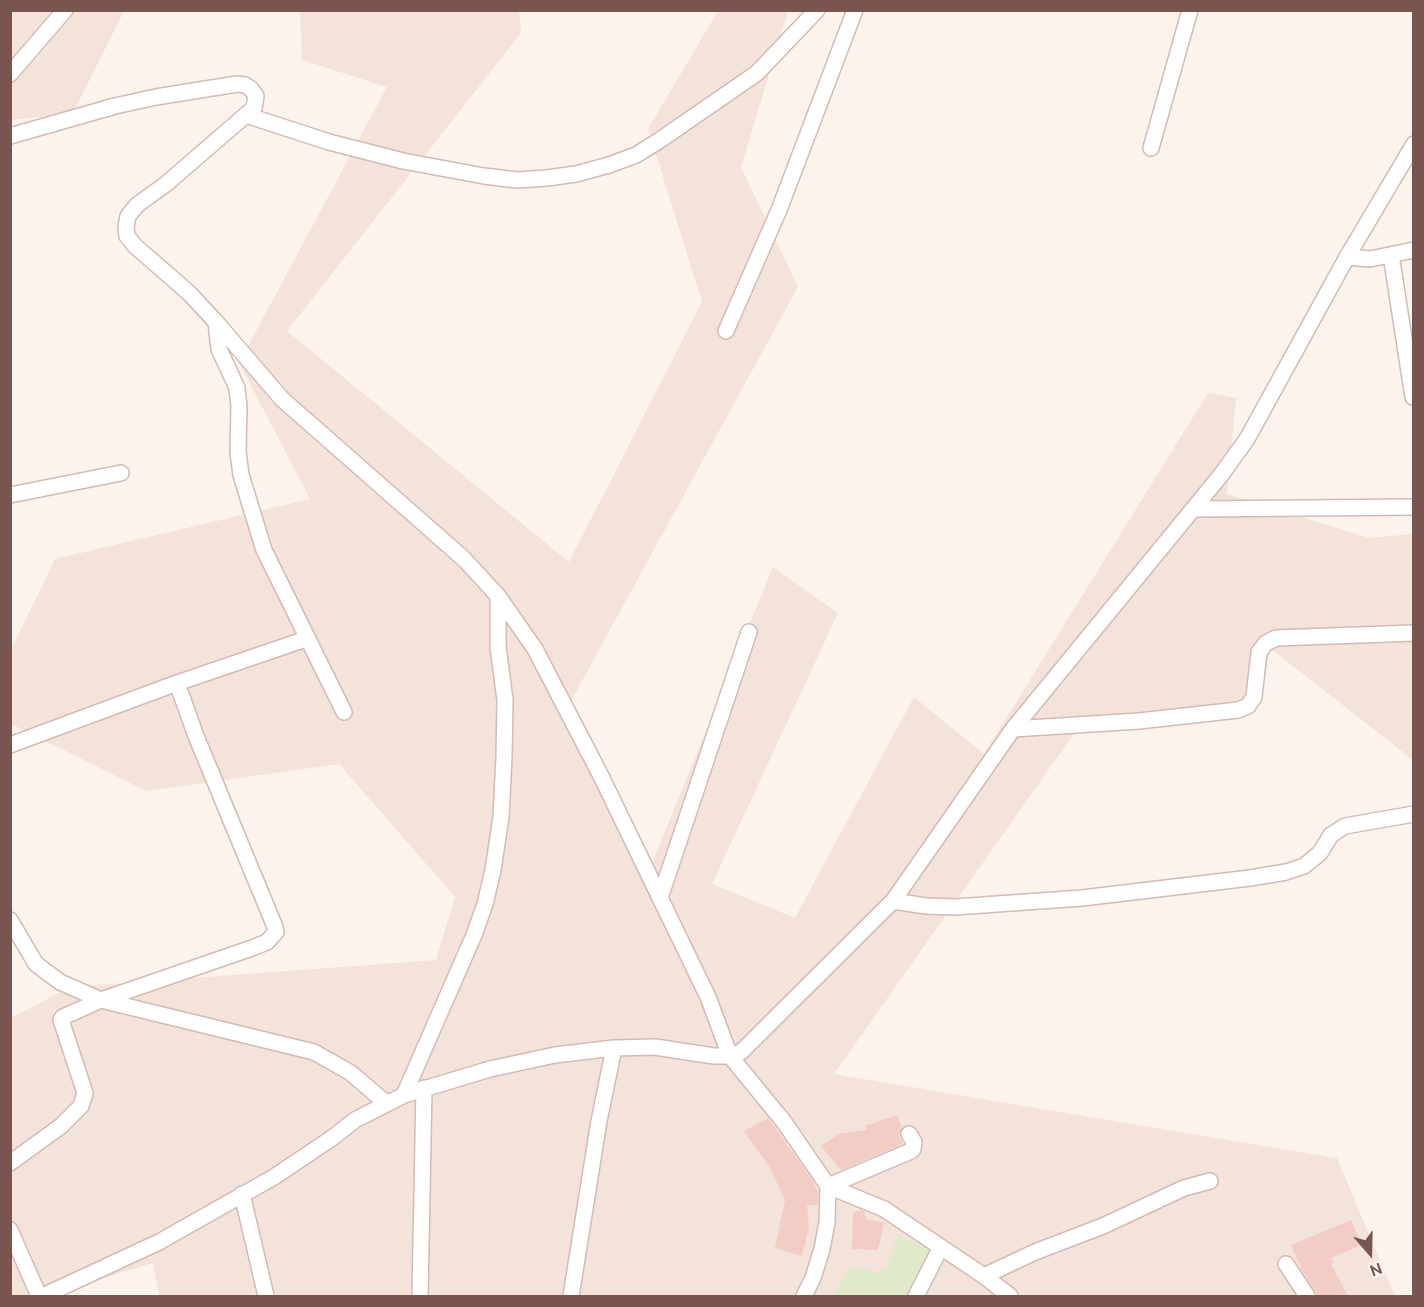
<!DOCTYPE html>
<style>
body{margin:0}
#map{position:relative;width:1424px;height:1307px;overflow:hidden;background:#fcf3ec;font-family:Ubuntu,sans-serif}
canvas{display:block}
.frame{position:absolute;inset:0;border:12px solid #78554f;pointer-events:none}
.north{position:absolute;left:1340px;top:1223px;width:60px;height:60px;-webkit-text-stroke:4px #fef8f3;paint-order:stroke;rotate:160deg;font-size:16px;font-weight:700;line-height:24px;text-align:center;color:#78554f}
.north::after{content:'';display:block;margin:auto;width:21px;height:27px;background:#78554f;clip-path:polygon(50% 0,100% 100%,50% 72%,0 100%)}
</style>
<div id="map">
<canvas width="1424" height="1307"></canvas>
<div class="frame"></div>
<div class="north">N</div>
</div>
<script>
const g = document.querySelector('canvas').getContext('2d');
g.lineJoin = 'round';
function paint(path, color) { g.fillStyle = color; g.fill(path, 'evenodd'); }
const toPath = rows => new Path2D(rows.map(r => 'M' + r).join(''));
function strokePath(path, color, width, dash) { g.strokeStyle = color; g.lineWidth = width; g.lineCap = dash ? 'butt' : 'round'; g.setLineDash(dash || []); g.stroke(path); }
const residential = toPath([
 [10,11,124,11,73,113,11,120],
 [300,11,519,11,521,33,287,331,569,562,702,302,648,129,718,11,788,11,741,167,798,287,572,699,652,863,773,567,838,613,712,884,795,918,914,697,984,754,1208,393,1236,398,1227,494,1369,538,1413,534,1413,760,1271,649,1253,703,1073,735,834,1074,1337,1158,1395,1296,159,1296,153,1263,45,1296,11,1296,11,1018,70,987,436,960,455,897,339,764,146,791,11,724,10,652,55,559,310,499,239,363,387,87,302,60]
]);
const green = toPath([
 [898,1234,932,1252,912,1296,833,1296,851,1266,878,1272,887,1268]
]);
const building = toPath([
 [897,1115,902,1128,899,1135,903,1144,841,1170,821,1146,839,1134,867,1130,865,1126],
 [768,1118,813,1181,818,1194,818,1205,807,1205,809,1228,802,1256,775,1248,785,1200,769,1166,744,1131],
 [861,1210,864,1211,866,1219,884,1223,878,1250,852,1249,853,1213],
 [1351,1220,1362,1245,1331,1258,1334,1263,1331,1264,1348,1296,1317,1296,1315,1291,1303,1272,1291,1245]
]);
const minor = toPath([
 [10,74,65,10],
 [246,115,329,142,403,161,484,176,517,180,547,178,576,174,609,165,636,155,660,140,757,73,817,10],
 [10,136,115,106,156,97,237,84,245,85,251,89,256,96,254,108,166,184,137,205,128,216,126,227,127,236,135,246,189,293,216,322,282,399,464,559,498,596,535,649,601,776,708,997,730,1056,784,1122,828,1186,884,1209,984,1276,1010,1296],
 [1151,148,1190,10],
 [1391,255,1413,397],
 [1347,257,1370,259,1414,250],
 [216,322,219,349,237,388,239,406,238,452,241,475,264,550,344,712],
 [726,331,779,210,855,10],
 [10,495,121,473],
 [1195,509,1414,507],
 [1013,729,1139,721,1238,710,1248,706,1254,697,1259,652,1266,643,1276,638,1414,633],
 [10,745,177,683,306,639],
 [660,898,749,632],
 [893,901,926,906,955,907,1082,898,1250,878,1286,872,1304,866,1320,853,1331,835,1345,826,1414,814],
 [10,920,36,964,60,982,101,1000,314,1052,351,1073,387,1104],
 [404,1095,474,935,485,904,493,870,501,817,504,757,505,700,498,647,498,596],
 [10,1163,61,1126,81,1106,85,1093,63,1026,61,1020,63,1017,101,1000,252,948,267,942,276,932,275,927,196,736,177,683],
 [242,1194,266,1296],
 [10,1230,39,1296],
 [1286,1264,1307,1296],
 [984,1276,1035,1252,1103,1226,1184,1188,1210,1181],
 [43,1296,159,1242,274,1177,332,1138,355,1120,404,1095,490,1069,555,1055,614,1048,655,1047,714,1056,730,1056,741,1052,893,901,1013,729,1221,475,1247,439,1347,257,1414,144],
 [420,1296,424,1088],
 [571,1296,599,1121,614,1048],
 [804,1296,813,1278,822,1249,827,1222,828,1186,911,1151,913,1149,914,1142,909,1134],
 [916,1296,941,1247]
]);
paint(residential, '#f4e3db');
paint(green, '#deeaca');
paint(building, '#f1cdc5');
strokePath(minor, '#d2bbb4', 18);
strokePath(minor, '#fff', 15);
</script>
